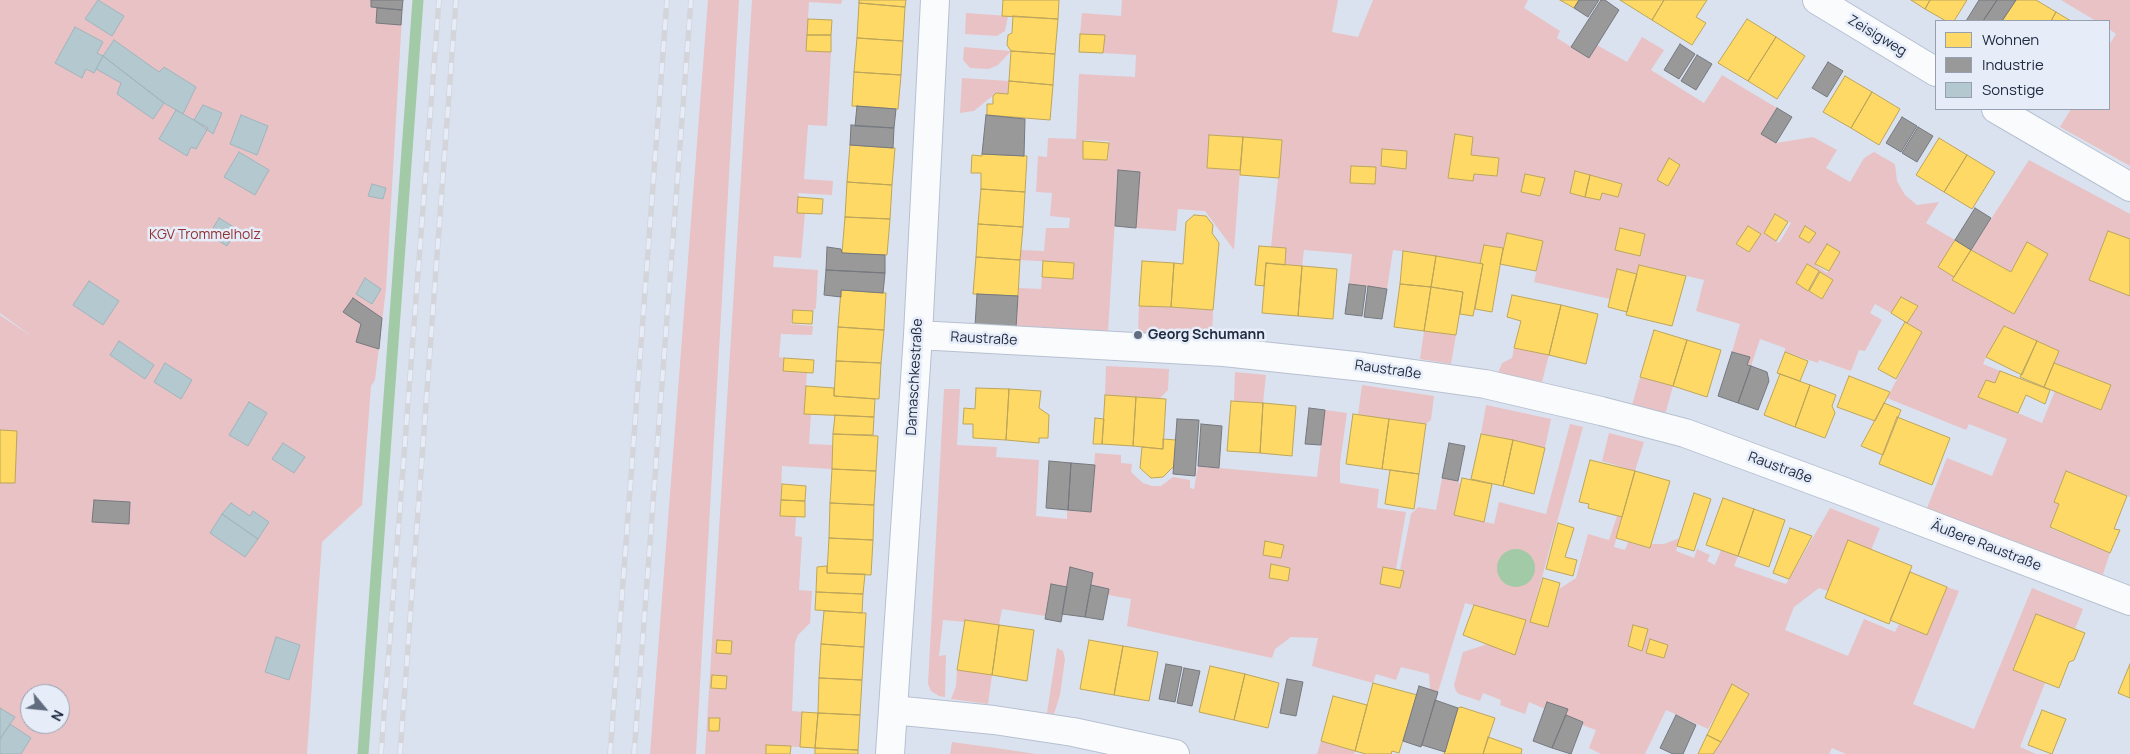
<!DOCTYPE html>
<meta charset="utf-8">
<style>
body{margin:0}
#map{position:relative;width:2130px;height:754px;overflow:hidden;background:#dbe2ef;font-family:Manrope,sans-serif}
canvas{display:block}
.legend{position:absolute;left:1935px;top:20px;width:175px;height:90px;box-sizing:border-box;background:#e6edf9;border:1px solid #97a0b0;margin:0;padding:6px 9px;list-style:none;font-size:15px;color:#212c42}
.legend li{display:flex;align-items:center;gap:10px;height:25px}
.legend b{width:25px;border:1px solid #97a0b0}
.north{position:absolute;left:20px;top:684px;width:50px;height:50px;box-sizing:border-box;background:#e6edf9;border:1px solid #97a0b0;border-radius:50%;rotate:118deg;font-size:14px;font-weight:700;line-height:20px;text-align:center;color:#212c42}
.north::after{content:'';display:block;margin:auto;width:18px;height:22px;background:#626c7f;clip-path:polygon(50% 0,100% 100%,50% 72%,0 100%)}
</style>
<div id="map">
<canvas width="2130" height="754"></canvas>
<ul class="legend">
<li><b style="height:14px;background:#ffd966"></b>Wohnen</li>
<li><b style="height:14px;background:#999"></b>Industrie</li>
<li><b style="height:14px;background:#b3c8cf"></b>Sonstige</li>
</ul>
<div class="north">N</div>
</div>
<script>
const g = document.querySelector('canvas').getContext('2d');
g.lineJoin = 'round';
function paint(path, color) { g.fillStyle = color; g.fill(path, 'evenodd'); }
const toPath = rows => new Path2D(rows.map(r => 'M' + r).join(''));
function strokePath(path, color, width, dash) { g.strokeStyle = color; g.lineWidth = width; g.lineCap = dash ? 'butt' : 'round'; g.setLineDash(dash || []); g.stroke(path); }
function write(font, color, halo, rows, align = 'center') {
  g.font = font + ' Manrope,sans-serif'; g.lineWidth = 5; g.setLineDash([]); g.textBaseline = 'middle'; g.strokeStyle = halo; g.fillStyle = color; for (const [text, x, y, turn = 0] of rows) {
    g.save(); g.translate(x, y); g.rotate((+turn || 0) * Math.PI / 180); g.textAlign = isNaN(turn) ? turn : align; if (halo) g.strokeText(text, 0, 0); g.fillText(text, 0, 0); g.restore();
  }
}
const green = toPath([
 [0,0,403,0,386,289,375,380,371,386,362,505,322,542,307,754,0,754,0,315,34,338,0,313],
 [30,694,60,694,60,724,30,724],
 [708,0,739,0,696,754,650,754],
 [752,0,842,0,841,4,809,2,807,35,806,51,831,52,827,126,808,125,804,179,833,181,832,195,798,193,805,213,801,258,774,256,773,267,818,270,816,308,813,311,793,310,791,324,813,326,812,335,781,334,779,357,784,358,783,371,807,373,804,413,811,414,809,444,833,445,832,469,782,466,780,516,796,517,795,536,802,537,799,590,812,591,810,623,798,635,795,643,792,711,802,712,800,747,766,746,766,754,705,754],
 [1122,0,1338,0,1332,32,1358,37,1373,0,1528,0,1524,8,1560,31,1557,38,1589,58,1597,45,1627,62,1642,37,1664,50,1651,70,1704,103,1722,75,1777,108,1762,134,1776,143,1813,137,1837,150,1826,168,1850,182,1864,158,1874,152,1895,164,1897,181,1905,195,1917,205,1939,202,1926,223,1955,240,1938,267,1954,277,1952,280,2014,314,2048,254,2027,242,2011,272,1971,250,2029,160,2130,214,2130,239,2108,231,2089,280,2130,296,2130,497,2066,471,2054,501,2059,504,2050,528,2110,553,2102,577,1927,508,1947,458,1992,476,2007,439,1969,424,1966,430,1887,398,1922,332,1907,323,1918,306,1901,297,1891,313,1875,304,1870,313,1882,320,1865,351,1859,350,1851,371,1819,360,1818,363,1785,352,1785,348,1760,339,1751,366,1747,365,1750,357,1732,352,1740,324,1696,311,1704,280,1640,265,1637,274,1617,269,1610,299,1534,282,1543,241,1507,233,1503,248,1484,245,1480,263,1393,250,1387,289,1349,284,1352,254,1304,250,1302,266,1285,265,1286,249,1271,247,1282,140,1209,135,1207,168,1240,170,1234,250,1205,211,1178,209,1176,231,1136,228,1140,172,1118,171,1108,331,1016,328,1019,288,1041,289,1042,277,1073,279,1074,263,1020,260,1021,250,1044,251,1046,228,1069,228,1070,218,1050,216,1052,193,1036,192,1038,156,1047,157,1048,138,1076,139,1079,74,1135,77,1136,55,1103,53,1104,36,1080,34,1082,13,1121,16],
 [1455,134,1473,137,1471,155,1499,158,1497,176,1474,174,1472,181,1448,178],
 [1083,140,1109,141,1108,160,1083,159],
 [1669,159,1680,165,1668,186,1657,180],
 [1351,166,1376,167,1375,184,1350,183],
 [1575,171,1622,184,1618,197,1602,193,1600,200,1570,193],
 [1525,174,1544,178,1540,196,1521,192],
 [1775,214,1791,223,1779,243,1764,233],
 [1748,226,1761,234,1749,252,1736,245],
 [1620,228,1645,234,1640,256,1615,250],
 [1827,245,1840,252,1827,273,1815,265],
 [1807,264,1819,272,1808,291,1796,283],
 [1820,272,1833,280,1821,299,1809,291],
 [2037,341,2059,351,2054,363,2111,385,2101,410,2055,391,2042,423,1979,397,1995,383,2000,371,1983,364,1986,357],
 [2061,0,2130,0,2130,166,2060,127,2071,109,2109,109,2109,45,2116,34,2109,29,2109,21,2096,21],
 [966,13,1008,16,1005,31,997,36,965,34],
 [964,47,986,49,1011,51,998,65,989,69,970,68,963,60],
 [962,78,1009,81,1008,94,996,93,974,111,960,113],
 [1139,305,1213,310,1212,337,1138,333],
 [1424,331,1456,335,1451,364,1420,359],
 [1514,348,1549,355,1542,382,1498,373,1502,363,1512,358],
 [1106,366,1169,369,1168,390,1159,399,1105,395],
 [1235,372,1266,375,1263,403,1234,401],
 [1640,377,1673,386,1665,415,1632,405],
 [1362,385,1434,396,1431,420,1426,424,1358,415],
 [944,389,960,389,957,445,997,447,996,457,1039,460,1036,516,1067,519,1067,510,1091,512,1095,453,1121,455,1121,463,1132,464,1131,472,1143,483,1152,486,1161,486,1173,477,1190,480,1190,488,1194,489,1198,466,1317,477,1325,410,1347,413,1340,463,1340,483,1379,489,1377,508,1406,512,1396,569,1400,588,1404,571,1400,570,1411,514,1418,507,1436,510,1442,478,1458,481,1460,485,1454,515,1494,524,1499,502,1546,514,1570,424,1583,427,1530,621,1548,626,1559,589,1576,578,1588,534,1609,540,1617,516,1622,517,1614,547,1625,550,1628,542,1650,548,1652,544,1664,544,1680,538,1676,551,1694,558,1697,549,1710,555,1707,561,1715,565,1721,550,1738,556,1734,566,1786,584,1830,508,1880,528,1871,550,1828,591,1819,588,1794,607,1785,630,1848,656,1864,619,1895,632,1899,624,1927,635,1947,587,1959,591,1913,704,1974,729,2032,588,2083,609,2075,629,2036,614,2013,670,2045,683,2020,747,2036,754,1846,754,1832,748,1829,754,1713,754,1721,742,1733,685,1708,729,1666,710,1645,754,1601,754,1589,748,1596,730,1582,725,1583,721,1565,715,1567,709,1548,702,1545,709,1529,702,1525,714,1500,705,1501,700,1483,693,1480,701,1459,694,1456,691,1454,685,1463,652,1488,644,1515,654,1526,620,1465,603,1438,692,1430,689,1429,674,1401,667,1396,680,1376,674,1373,683,1312,666,1318,638,1291,637,1275,649,1272,658,1127,626,1131,599,1108,595,1108,589,1091,586,1093,573,1071,568,1067,587,1051,585,1045,616,1002,609,999,625,943,620,939,656,946,655,945,697,939,696,931,691,928,684],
 [1271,564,1290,568,1287,581,1269,578],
 [1486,405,1551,419,1545,448,1481,434],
 [1609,433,1644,442,1635,471,1602,461],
 [1057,648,1063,651,1065,659,1060,695,1054,714,1047,713],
 [957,670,992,675,988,704,951,699,956,686],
 [1321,741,1355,751,1354,754,1317,754],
 [952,742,996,748,1036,754,950,754]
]);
const water = toPath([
 '1497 568a19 19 0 1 1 38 0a19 19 0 1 1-38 0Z'
]);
const homes = toPath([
 [859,0,906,0,905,7,859,3,859,0],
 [1003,0,1059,0,1058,19,1002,16,1003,0],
 [1560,0,1579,0,1574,8,1560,0],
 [1620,0,1664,0,1652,20,1620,0],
 [1664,0,1707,0,1696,17,1706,23,1692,45,1652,20,1664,0],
 [1911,0,1930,0,1925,9,1911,0],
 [1930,0,1967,0,1954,21,1946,21,1925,9,1930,0],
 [2016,0,2036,0,2056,12,2051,21,2002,21,2016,0],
 [859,3,905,7,903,41,857,38,859,3],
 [2056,12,2071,21,2051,21,2056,12],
 [1013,16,1058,19,1055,54,1011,51,1007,45,1008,35,1012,33,1013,16],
 [808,19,832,20,831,35,807,35,808,19],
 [1747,19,1776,37,1748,81,1718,63,1747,19],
 [1080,34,1105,35,1103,53,1079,52,1080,34],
 [807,35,831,35,831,52,806,51,807,35],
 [1776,37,1805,56,1777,99,1748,81,1776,37],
 [857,38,903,41,901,75,854,72,857,38],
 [1011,51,1055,54,1053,85,1009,81,1011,51],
 [854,72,901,75,898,109,852,106,854,72],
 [1845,76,1872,92,1851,128,1823,112,1845,76],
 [1009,81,1053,85,1050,120,987,115,987,104,993,104,993,96,996,93,1008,94,1009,81],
 [1872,92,1900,109,1879,145,1851,128,1872,92],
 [1455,134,1473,137,1471,155,1499,158,1497,176,1474,174,1473,181,1448,178,1455,134],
 [1209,135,1243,137,1240,170,1207,168,1209,135],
 [1243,137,1282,140,1279,178,1240,175,1243,137],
 [1939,138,1967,155,1944,192,1916,175,1939,138],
 [1083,141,1109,143,1107,160,1083,159,1083,141],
 [850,145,895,148,892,185,847,182,850,145],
 [1382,149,1407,151,1406,169,1381,166,1382,149],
 [982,154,1027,156,1025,192,981,189,981,173,971,173,972,155,982,156,982,154],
 [1967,155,1995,172,1972,209,1944,192,1967,155],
 [1669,158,1680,165,1668,186,1657,180,1669,158],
 [1351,166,1376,167,1375,184,1350,183,1351,166],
 [1575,171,1590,175,1585,197,1570,193,1575,171],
 [1525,174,1545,178,1540,196,1521,192,1525,174],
 [1590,175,1622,184,1618,197,1602,193,1600,200,1585,197,1590,175],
 [847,182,892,185,890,219,845,217,847,182],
 [981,189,1025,192,1023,227,978,224,981,189],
 [798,197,823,199,822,214,797,213,798,197],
 [1775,214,1788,222,1776,241,1764,233,1775,214],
 [1194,215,1206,216,1213,225,1212,233,1219,243,1213,310,1171,307,1174,263,1183,264,1186,222,1194,215],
 [845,217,890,219,887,255,842,253,845,217],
 [978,224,1023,227,1020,260,976,257,978,224],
 [1748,226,1761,234,1749,252,1736,244,1748,226],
 [1805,226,1816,233,1809,243,1799,237,1805,226],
 [1620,228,1645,234,1640,256,1615,250,1620,228],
 [2108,231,2130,239,2130,296,2089,280,2108,231],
 [1507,233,1543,241,1536,271,1500,264,1507,233],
 [1955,240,1971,250,1954,277,1938,267,1955,240],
 [2027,242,2048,254,2014,314,1952,280,1971,250,2011,272,2027,242],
 [1827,244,1840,252,1829,271,1815,264,1827,244],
 [1484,245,1503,248,1492,312,1475,309,1483,264,1480,263,1484,245],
 [1259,246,1286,248,1285,265,1266,263,1264,286,1255,285,1259,246],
 [1403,251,1436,256,1431,287,1400,284,1403,251],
 [1436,256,1483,264,1473,316,1460,314,1463,292,1431,287,1436,256],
 [976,257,1020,260,1018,296,973,294,976,257],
 [1043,261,1074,263,1073,279,1042,277,1043,261],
 [1142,261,1174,263,1171,307,1139,306,1142,261],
 [1266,263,1302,266,1298,316,1262,313,1266,263],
 [1807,264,1819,271,1808,291,1796,283,1807,264],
 [1639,265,1686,276,1672,326,1626,315,1639,265],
 [1302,266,1337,269,1333,319,1298,316,1302,266],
 [1617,269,1637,274,1627,312,1608,307,1617,269],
 [1820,272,1833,280,1822,299,1809,291,1820,272],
 [1400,284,1431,287,1424,331,1394,327,1400,284],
 [1431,287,1463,292,1456,335,1424,331,1431,287],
 [841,290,886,293,884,330,838,327,841,290],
 [1512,295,1561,305,1549,355,1514,348,1521,321,1507,317,1512,295],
 [1901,297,1918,306,1907,323,1891,313,1901,297],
 [1561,305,1598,314,1586,364,1549,355,1561,305],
 [793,310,813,311,812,324,792,323,793,310],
 [1905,322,1922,332,1896,379,1878,369,1905,322],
 [2004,326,2037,341,2022,375,1986,357,2004,326],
 [838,327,884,330,881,363,836,361,838,327],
 [1654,330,1687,340,1673,386,1640,377,1654,330],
 [1687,340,1721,350,1707,397,1673,386,1687,340],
 [2037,341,2059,351,2044,387,2020,377,2037,341],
 [1785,352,1808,361,1800,381,1777,373,1785,352],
 [784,358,814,360,813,373,783,371,784,358],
 [836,361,881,363,879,399,834,396,836,361],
 [2054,363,2111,385,2101,410,2044,387,2054,363],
 [2000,371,2050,390,2045,404,2026,395,2018,413,1978,397,1986,380,1995,383,2000,371],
 [1780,374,1810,385,1795,427,1764,415,1780,374],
 [1849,376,1890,392,1875,421,1837,407,1849,376],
 [1810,385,1836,395,1832,406,1835,413,1825,438,1795,427,1810,385],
 [806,386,834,388,834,396,875,399,874,417,804,414,806,386],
 [976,388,1009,389,1006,440,973,438,973,424,963,424,964,408,975,409,976,388],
 [1009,389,1041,391,1039,408,1049,415,1048,438,1039,438,1039,443,1006,440,1009,389],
 [1105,395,1136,397,1133,446,1102,444,1105,395],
 [1136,397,1166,399,1163,449,1133,446,1136,397],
 [1231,401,1263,403,1260,453,1227,451,1231,401],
 [1263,403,1296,406,1292,456,1260,453,1263,403],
 [1884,403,1901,410,1883,455,1861,446,1884,403],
 [1353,414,1389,419,1382,469,1346,464,1353,414],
 [835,415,874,417,873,435,833,434,835,415],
 [1897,417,1950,438,1932,485,1879,464,1897,417],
 [1095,418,1104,419,1102,444,1093,444,1095,418],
 [1389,419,1426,424,1419,474,1382,469,1389,419],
 [0,430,17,431,15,483,0,483,0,430],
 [833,434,878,436,876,471,832,469,833,434],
 [1481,434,1513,440,1503,486,1471,479,1481,434],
 [1163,439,1176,440,1174,466,1163,477,1151,478,1140,468,1142,447,1163,449,1163,439],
 [1513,440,1545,448,1534,494,1503,486,1513,440],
 [1590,460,1635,471,1622,517,1588,508,1589,504,1579,502,1590,460],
 [832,469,876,471,874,505,830,503,832,469],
 [1390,470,1419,474,1414,509,1385,504,1390,470],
 [1635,471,1670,481,1650,548,1616,538,1635,471],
 [2066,471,2127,496,2114,529,2120,530,2110,553,2050,527,2059,504,2054,502,2066,471],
 [1462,478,1492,484,1484,522,1454,515,1462,478],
 [782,484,806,486,805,501,781,500,782,484],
 [1694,493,1711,499,1694,551,1677,546,1694,493],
 [1723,498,1754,509,1738,556,1706,545,1723,498],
 [781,500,805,501,805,517,780,516,781,500],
 [830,503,874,505,873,540,829,538,830,503],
 [1754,509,1785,520,1769,567,1738,556,1754,509],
 [1558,523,1574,528,1565,557,1577,560,1573,576,1546,569,1558,523],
 [1790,528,1812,536,1789,579,1773,573,1790,528],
 [829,538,873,540,871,575,827,573,829,538],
 [1848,540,1912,566,1889,624,1825,598,1848,540],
 [1265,541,1284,545,1281,558,1263,555,1265,541],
 [1271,564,1290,568,1288,581,1269,578,1271,564],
 [827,566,827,573,865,574,863,594,816,592,817,567,827,566],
 [1383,567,1404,571,1400,588,1380,584,1383,567],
 [1910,572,1947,587,1927,635,1890,620,1910,572],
 [1543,578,1560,583,1548,627,1530,622,1543,578],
 [816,592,863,594,862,613,815,610,816,592],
 [1474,605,1526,620,1515,655,1463,635,1474,605],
 [824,611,866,613,864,647,821,644,824,611],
 [2036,614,2085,633,2074,660,2069,662,2059,688,2013,670,2036,614],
 [965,620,999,625,992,675,957,670,965,620],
 [999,625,1034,630,1027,681,992,675,999,625],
 [1633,625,1648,629,1642,651,1628,646,1633,625],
 [1650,639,1668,645,1664,658,1646,653,1650,639],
 [717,640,732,641,731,654,716,653,717,640],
 [1089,640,1123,646,1114,695,1080,689,1089,640],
 [821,644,864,647,862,680,819,678,821,644],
 [1123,646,1158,652,1149,701,1114,695,1123,646],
 [2130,664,2130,698,2118,693,2130,664],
 [1210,666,1245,674,1234,720,1199,712,1210,666],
 [1245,674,1279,683,1268,728,1234,720,1245,674],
 [712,675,727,676,726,689,711,688,712,675],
 [819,678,862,680,860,715,818,713,819,678],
 [1373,683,1417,695,1399,753,1392,751,1391,754,1366,754,1355,751,1373,683],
 [1732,684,1749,694,1721,742,1707,735,1732,684],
 [1333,696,1367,705,1355,751,1321,741,1333,696],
 [1461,707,1495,718,1483,754,1444,754,1458,708,1461,707],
 [2042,710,2066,719,2052,754,2028,745,2042,710],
 [802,712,818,713,815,748,800,747,802,712],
 [818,713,860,715,858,750,815,748,818,713],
 [709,718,720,718,719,731,709,731,709,718],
 [1707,735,1721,742,1713,754,1698,754,1707,735],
 [1488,737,1522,749,1521,754,1483,754,1488,737],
 [766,745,791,746,790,754,766,754,766,745],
 [815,748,858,750,858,754,815,754,815,748]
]);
const industry = toPath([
 [371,0,403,0,402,10,371,7,371,0],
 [1579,0,1599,0,1588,17,1574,8,1579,0],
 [1601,0,1605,0,1619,10,1589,58,1571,47,1601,0],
 [1979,0,1997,0,1983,21,1966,21,1979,0],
 [1997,0,2016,0,2002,21,1983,21,1997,0],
 [377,8,402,10,401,25,376,23,377,8],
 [1680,44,1695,54,1679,79,1664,70,1680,44],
 [1697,55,1712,64,1696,90,1681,81,1697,55],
 [1828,62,1843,71,1827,97,1812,88,1828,62],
 [857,106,896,109,894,128,855,126,857,106],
 [1777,108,1792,117,1776,143,1761,134,1777,108],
 [986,115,1025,119,1024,156,982,154,986,115],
 [1902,117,1917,126,1901,152,1886,143,1902,117],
 [851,125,894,128,893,148,850,145,851,125],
 [1918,127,1933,136,1917,162,1902,153,1918,127],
 [1118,170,1140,172,1136,228,1115,226,1118,170],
 [1975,208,1991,218,1971,250,1955,240,1975,208],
 [827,247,841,249,842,253,885,255,885,273,826,270,827,247],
 [826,270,885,273,883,293,841,290,841,297,824,295,826,270],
 [1349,284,1366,286,1362,316,1345,314,1349,284],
 [1368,286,1387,289,1382,319,1364,317,1368,286],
 [977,294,1018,296,1016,328,975,326,977,294],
 [353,298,382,318,379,349,356,342,361,324,343,312,353,298],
 [1732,352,1750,357,1747,365,1751,366,1738,403,1718,396,1732,352],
 [1751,366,1767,372,1769,381,1758,410,1738,403,1751,366],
 [1309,408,1325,410,1321,445,1305,444,1309,408],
 [1177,419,1199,420,1195,476,1173,474,1177,419],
 [1201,424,1222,426,1219,468,1198,466,1201,424],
 [1449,443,1465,446,1458,481,1442,478,1449,443],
 [1049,461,1071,463,1068,510,1046,508,1049,461],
 [1071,463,1095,465,1091,512,1068,510,1071,463],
 [94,500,130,502,129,524,92,522,94,500],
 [1070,567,1093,573,1085,617,1062,614,1070,567],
 [1051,584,1067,587,1061,622,1045,619,1051,584],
 [1091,585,1109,589,1103,620,1085,617,1091,585],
 [1166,664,1182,667,1175,702,1159,699,1166,664],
 [1184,668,1200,671,1192,706,1177,703,1184,668],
 [1287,679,1303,682,1296,716,1280,713,1287,679],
 [1419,686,1438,692,1421,747,1403,741,1419,686],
 [1435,700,1458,708,1445,752,1422,745,1435,700],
 [1547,702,1568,709,1552,748,1533,741,1547,702],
 [1566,715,1583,722,1571,754,1552,748,1566,715],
 [1676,715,1696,725,1683,754,1673,754,1660,748,1676,715]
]);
const stream = toPath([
 [363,754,418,0]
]);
const building = toPath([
 [98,0,124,16,112,36,85,19,98,0],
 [75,27,103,42,97,53,103,56,94,73,86,69,82,78,55,63,75,27],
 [114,40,159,72,164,67,196,87,183,114,164,103,103,56,114,40],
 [103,56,164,103,153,119,117,94,121,83,96,69,103,56],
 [203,105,222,113,213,134,194,120,203,105],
 [176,110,208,128,196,149,191,147,187,156,159,139,176,110],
 [241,115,268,126,257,155,230,144,241,115],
 [239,152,269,170,255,195,224,177,239,152],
 [372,184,386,188,383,199,368,196,372,184],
 [219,218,237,229,227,246,209,235,219,218],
 [365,278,381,289,372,304,356,294,365,278],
 [89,281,119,301,103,325,73,305,89,281],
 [119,341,154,365,145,379,110,355,119,341],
 [165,363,192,380,181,399,154,382,165,363],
 [249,402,267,413,248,446,229,435,249,402],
 [283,443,305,457,294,473,272,459,283,443],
 [231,503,250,516,253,511,269,522,258,539,222,514,231,503],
 [222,514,258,539,245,557,210,533,222,514],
 [276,637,300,645,289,680,265,672,276,637],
 [0,708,15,717,0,739,0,708],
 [10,724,31,738,21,754,0,754,0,739,10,724]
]);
const minor = toPath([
 [1817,0,1936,72],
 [1996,109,2130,187],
 [918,335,1224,352,1364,367,1485,384,1601,411,1685,433,1842,491,2130,601],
 [893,710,994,720,1073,732,1175,754],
 [890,754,918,335,935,0]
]);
const rail = toPath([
 [381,754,439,0],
 [400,754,456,0],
 [610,754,667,0],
 [634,754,691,0]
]);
const markers = [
 [1138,335,5,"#626c7f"]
];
const streetNames = [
 ["Zeisigweg",1877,36,31],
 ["Raustraße",984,339,3],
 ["Raustraße",1388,370,8],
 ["Damaschkestraße",915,377,-87],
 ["Raustraße",1780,468,20],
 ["Äußere Raustraße",1986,546,21]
];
const parkNames = [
 ["KGV Trommelholz",205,235]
];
const poiNames = [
 ["Georg Schumann",1148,335]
];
paint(green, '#e8c2c5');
paint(water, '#a2caa6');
paint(homes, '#ffd966');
strokePath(homes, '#bca55b', 1);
paint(industry, '#999');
strokePath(industry, '#75787f', 1);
strokePath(stream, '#a2caa6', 11);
paint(building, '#b3c8cf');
strokePath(building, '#a0b5bc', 1);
strokePath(minor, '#b6c0d1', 30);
strokePath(minor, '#fafbfd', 28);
strokePath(rail, '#d3d5da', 5.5);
strokePath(rail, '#e6edf9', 4, [11]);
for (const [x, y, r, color] of markers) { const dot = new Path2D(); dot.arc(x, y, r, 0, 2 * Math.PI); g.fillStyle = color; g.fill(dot); strokePath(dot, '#e6edf9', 2); }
write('14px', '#212c42', '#e6edf9', streetNames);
write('14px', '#913233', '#e6edf9', parkNames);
write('bold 14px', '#212c42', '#e6edf9', poiNames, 'left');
</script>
